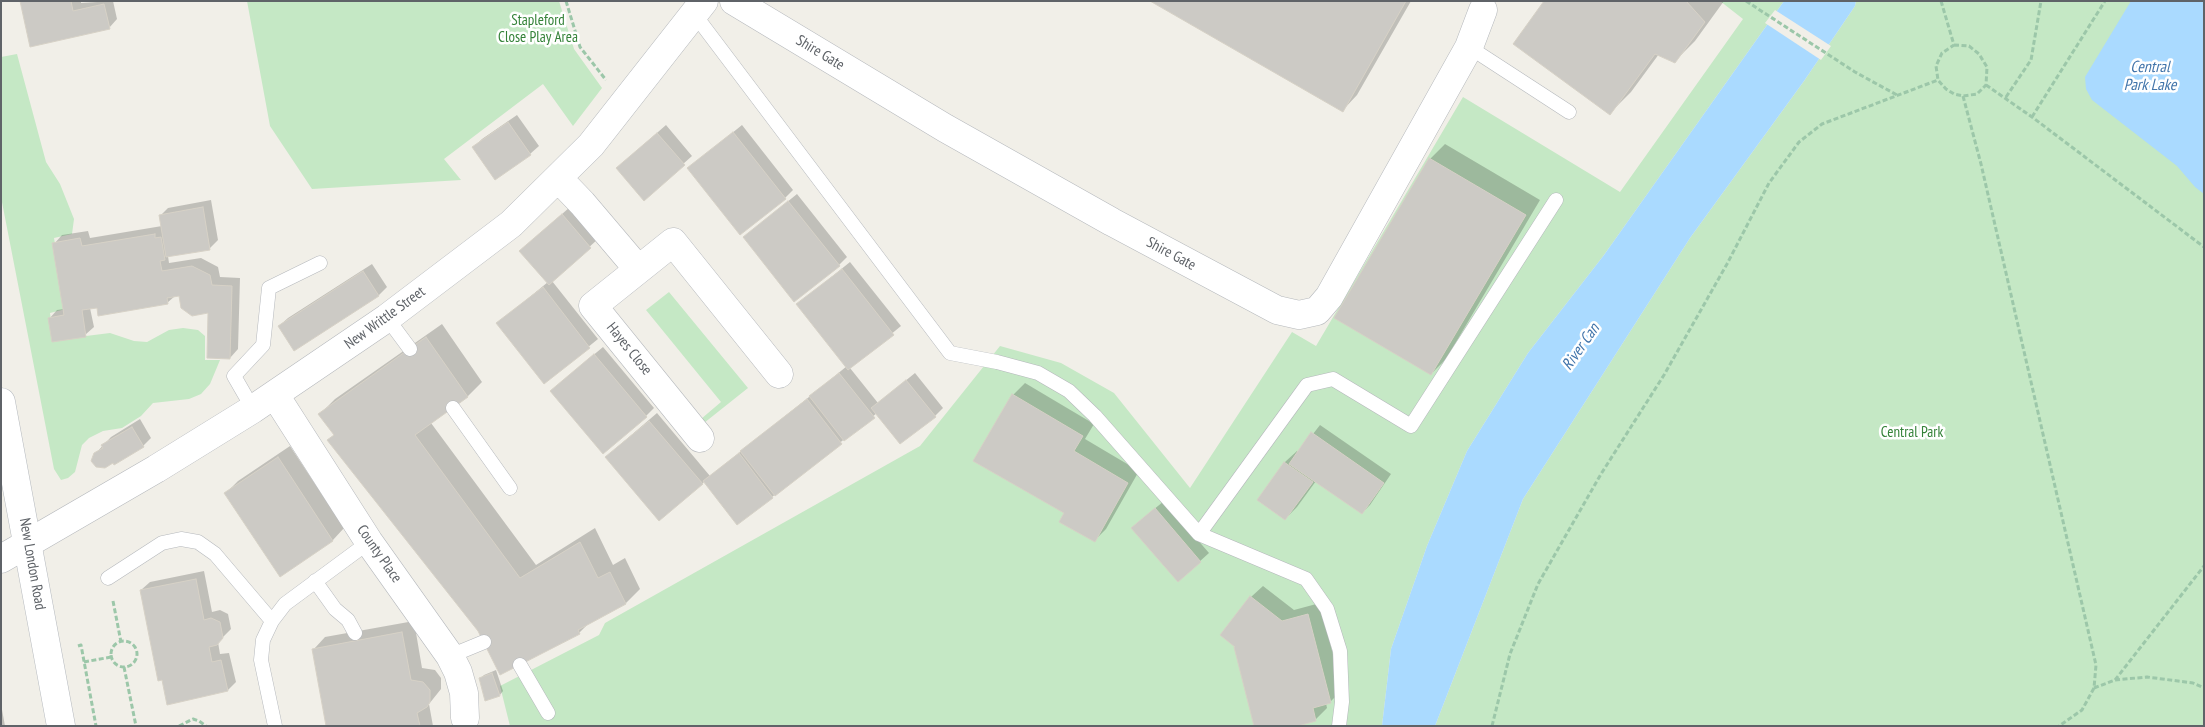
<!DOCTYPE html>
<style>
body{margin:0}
#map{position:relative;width:2205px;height:727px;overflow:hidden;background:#f1efe8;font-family:"PT Sans Narrow",sans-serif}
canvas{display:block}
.frame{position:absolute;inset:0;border:2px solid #5f6368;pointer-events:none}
</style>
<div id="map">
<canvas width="2205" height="727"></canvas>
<div class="frame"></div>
</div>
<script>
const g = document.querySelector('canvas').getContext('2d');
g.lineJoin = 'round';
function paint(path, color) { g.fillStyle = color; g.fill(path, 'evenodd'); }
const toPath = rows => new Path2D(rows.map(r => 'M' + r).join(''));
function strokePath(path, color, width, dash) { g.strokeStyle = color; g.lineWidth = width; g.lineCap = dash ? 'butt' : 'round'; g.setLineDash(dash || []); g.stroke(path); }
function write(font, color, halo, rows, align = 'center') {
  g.font = font + ' "PT Sans Narrow",sans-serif'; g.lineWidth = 5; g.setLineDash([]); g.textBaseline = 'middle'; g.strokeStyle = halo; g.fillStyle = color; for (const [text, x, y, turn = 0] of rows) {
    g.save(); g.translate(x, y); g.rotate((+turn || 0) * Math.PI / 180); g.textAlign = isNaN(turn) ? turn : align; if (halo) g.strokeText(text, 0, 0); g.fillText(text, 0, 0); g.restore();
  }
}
const green = toPath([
 [247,1,559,1,574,49,602,88,573,126,543,84,444,159,461,180,312,189,270,126],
 [1720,1,1784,1,1604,255,1528,353,1467,451,1427,546,1391,649,1382,726,510,726,500,686,599,635,605,623,920,446,1000,346,1061,363,1114,393,1190,488,1292,332,1316,346,1463,97,1620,192,1743,19],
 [1856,1,2204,1,2204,726,1435,726,1523,499,1690,238,1804,81,1855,6],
 [17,54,46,162,60,184,74,219,72,234,54,238,66,309,50,313,54,340,110,333,134,341,147,342,169,330,183,328,198,330,205,336,205,360,220,360,210,384,201,394,189,399,153,403,141,416,122,428,103,431,89,438,82,445,75,472,68,478,61,480,54,469,1,197,1,57],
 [669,292,748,388,704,423,701,419,721,402,646,310]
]);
const water = toPath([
 [1784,1,1856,1,1855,6,1804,81,1690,238,1523,499,1435,726,1382,726,1391,649,1427,546,1467,451,1528,353,1604,255],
 [2131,1,2204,1,2204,194,2195,187,2177,166,2092,100,2086,89,2085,77]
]);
const pier = toPath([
 [1775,10,1831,46,1821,60,1765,23]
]);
const shadow = toPath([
 [21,1,81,1,81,3,113,1,117,19,109,28],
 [1152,1,1411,1,1357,95,1343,110],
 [1546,1,1724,1,1695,41,1674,62,1659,54,1631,92,1610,113],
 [517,115,539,146,530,154,495,178,474,147,482,139],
 [666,125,692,156,644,199,626,160],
 [742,125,793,190,785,198,689,168],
 [1445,144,1540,200,1446,359,1431,374,1336,317,1430,159],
 [797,194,847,257,839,265,744,237],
 [211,200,218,240,209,249,168,256,169,263,201,258,218,267,220,277,240,278,238,349,230,358,210,312,180,295,175,296,167,303,90,308,94,327,85,335,49,319,57,310,64,309,54,244,62,235,88,231,90,238,162,226,160,216,168,208],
 [570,207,598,239,552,281,598,339,545,382,498,323,548,282,529,243],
 [850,262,901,326,850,368,878,403,915,373,943,408,935,416,877,413,772,497,705,481,702,484,615,449,657,413,710,476,814,393,847,366,798,304],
 [372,264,387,287,378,296,279,326,288,318],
 [442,324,482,382,468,396,431,423,536,565,595,528,613,565,625,558,640,589,626,603,591,621,579,633,479,630,329,440,335,434,320,414,335,399],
 [603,347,654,408,646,416,560,383],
 [1025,383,1094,424,1085,439,1139,471,1106,529,1094,541,1066,513,1013,395],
 [140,419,151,438,143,446,95,454,111,437],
 [1320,425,1391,474,1370,505,1362,513,1316,481,1297,507,1285,519,1259,500,1285,462,1297,451,1299,452],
 [290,446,344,528,333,540,280,575,226,493,238,481],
 [1164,501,1209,553,1178,581,1141,520],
 [204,571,212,612,220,610,228,614,231,629,218,642,220,654,229,653,236,682,228,690,141,590,150,582],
 [1263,586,1294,610,1320,603,1342,690,1330,702,1326,703,1327,708,1315,720,1251,597],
 [414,621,422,668,435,670,441,678,441,689,429,704,433,726,327,726,314,649,325,637],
 [496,670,503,691,500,695,480,679,484,675],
 [1,704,5,726,1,726]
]);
const building = toPath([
 [20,1,71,1,73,11,104,4,110,29,30,47,20,1],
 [1150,1,1406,1,1343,112,1150,1],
 [1544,1,1686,1,1705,22,1675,63,1655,54,1610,115,1513,44,1544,1],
 [508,122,531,155,495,180,472,147,508,122],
 [733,132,786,199,740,235,687,168,733,132],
 [657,133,685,165,644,201,616,168,657,133],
 [1429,158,1526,215,1431,375,1334,318,1429,158],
 [788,201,840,266,794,302,743,237,788,201],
 [203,207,210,250,166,257,159,215,203,207],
 [562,214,591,248,549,285,519,251,562,214],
 [155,234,155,238,161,237,165,260,160,261,162,271,192,266,210,275,212,285,232,286,230,359,207,358,208,313,192,316,181,308,179,296,167,298,168,304,98,316,97,308,82,310,86,337,52,342,48,318,64,315,52,243,80,238,82,246,155,234],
 [842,269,894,335,848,370,796,304,842,269],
 [363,271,379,296,294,351,278,326,363,271],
 [543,287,590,348,544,384,496,323,543,287],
 [426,337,468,397,415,435,520,578,580,542,598,578,610,572,626,604,578,630,580,634,500,675,478,631,327,440,334,435,318,414,426,337],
 [594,354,647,417,603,454,550,391,594,354],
 [839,373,875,418,844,441,809,396,839,373],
 [906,380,936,417,900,444,871,408,906,380],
 [1012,394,1083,436,1074,451,1128,483,1095,542,1059,522,1064,513,973,461,1012,394],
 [807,399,842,444,775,496,740,451,807,399],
 [649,421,703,484,659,521,605,457,649,421],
 [132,427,144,447,114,465,113,463,105,468,96,467,91,461,94,453,103,448,101,445,132,427],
 [1311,432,1384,483,1362,514,1289,464,1311,432],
 [739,453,773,498,737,525,703,481,739,453],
 [278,457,333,541,280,577,224,493,278,457],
 [1284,462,1313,482,1285,520,1257,500,1284,462],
 [1155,508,1201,562,1178,582,1131,528,1155,508],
 [196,579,204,620,211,618,220,622,223,638,217,645,209,647,212,662,221,660,228,691,167,705,162,680,158,681,140,590,196,579],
 [1250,596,1282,621,1308,614,1331,703,1313,708,1316,721,1298,726,1254,726,1234,647,1235,647,1220,635,1250,596],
 [402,632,411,680,423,682,430,690,430,702,427,707,417,713,420,726,326,726,312,649,402,632],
 [492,673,500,696,485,701,479,678,492,673]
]);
const path = toPath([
 [566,1,580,47,606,80],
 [1746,1,1855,72,1897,95],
 [1941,1,1954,45],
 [1954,45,1969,46,1979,54,1987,67,1986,85,1977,94,1963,96,1954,94,1946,89,1938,80,1936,66,1942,53,1954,45],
 [1986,85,2032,117,2204,247],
 [1963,96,1981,164,2096,665,2094,688,2082,710,2059,726],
 [2006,97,2031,60,2041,1],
 [2032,117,2105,1],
 [113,601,121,642],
 '111 654a13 13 0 1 1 26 0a13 13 0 1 1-26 0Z',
 [78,646,81,645,96,726],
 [84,662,111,657],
 [124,667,136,726],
 [2115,680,2204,566],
 [2094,688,2115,680,2147,677,2193,683,2204,688],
 [179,726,193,719,199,721,206,726],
 [1492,726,1510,654,1538,584,1601,474,1664,375,1727,264,1769,183,1799,142,1822,124,1938,80]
]);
const service = toPath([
 [695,15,950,353,997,362,1038,373,1069,391,1095,416,1199,534,1307,385,1333,379,1411,426,1556,200],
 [1469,47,1569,112],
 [387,318,410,349],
 [453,408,510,488],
 [253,409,234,376,263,345,269,288,320,263],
 [1199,534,1306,579,1327,609,1340,651,1342,702,1339,726],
 [108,578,162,543,181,539,198,542,215,554,272,621],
 [315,581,335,609,348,620,355,633],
 [450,656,484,642],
 [520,665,548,713],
 [275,726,261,660,263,640,272,621,285,604,369,542]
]);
const minor = toPath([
 [734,1,945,128,1112,222,1277,310,1299,315,1317,311,1329,297,1469,47,1483,10],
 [558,178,582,203,638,269],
 [275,395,369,542,450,656,458,672,464,693,465,718],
 [700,438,593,306,673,242,779,374],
 [1,559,156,469,253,409,387,318,511,224,591,145,704,1]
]);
const secondary = toPath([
 [1,402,61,726]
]);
const parkNames = [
 ["Stapleford",538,21],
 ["Close Play Area",538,38],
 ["Central Park",1912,433]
];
const streetNames = [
 ["Shire Gate",820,53,31],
 ["Shire Gate",1171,254,28],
 ["New Writtle Street",385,318,-36],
 ["Hayes Close",629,349,51],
 ["County Place",379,554,55],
 ["New London Road",32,564,80]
];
const waterNames = [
 ["Central",2150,67],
 ["Park Lake",2150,85],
 ["River Can",1581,347,-55]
];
paint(green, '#c5e8c5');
paint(water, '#aadaff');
paint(pier, '#f1efe8');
paint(shadow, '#0003');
paint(building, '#cccac5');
strokePath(building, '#d6d1c6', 1);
strokePath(service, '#b5b8bc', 15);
strokePath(minor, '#b5b8bc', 29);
strokePath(secondary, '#b6babf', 29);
strokePath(path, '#9cc7a9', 3, [5, 2.5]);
strokePath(service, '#fff', 14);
strokePath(minor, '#fff', 28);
strokePath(secondary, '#fff', 28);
write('15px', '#348238', '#fff', parkNames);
write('15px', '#5f6368', '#fff', streetNames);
write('italic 16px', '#4174aa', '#fff', waterNames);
</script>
